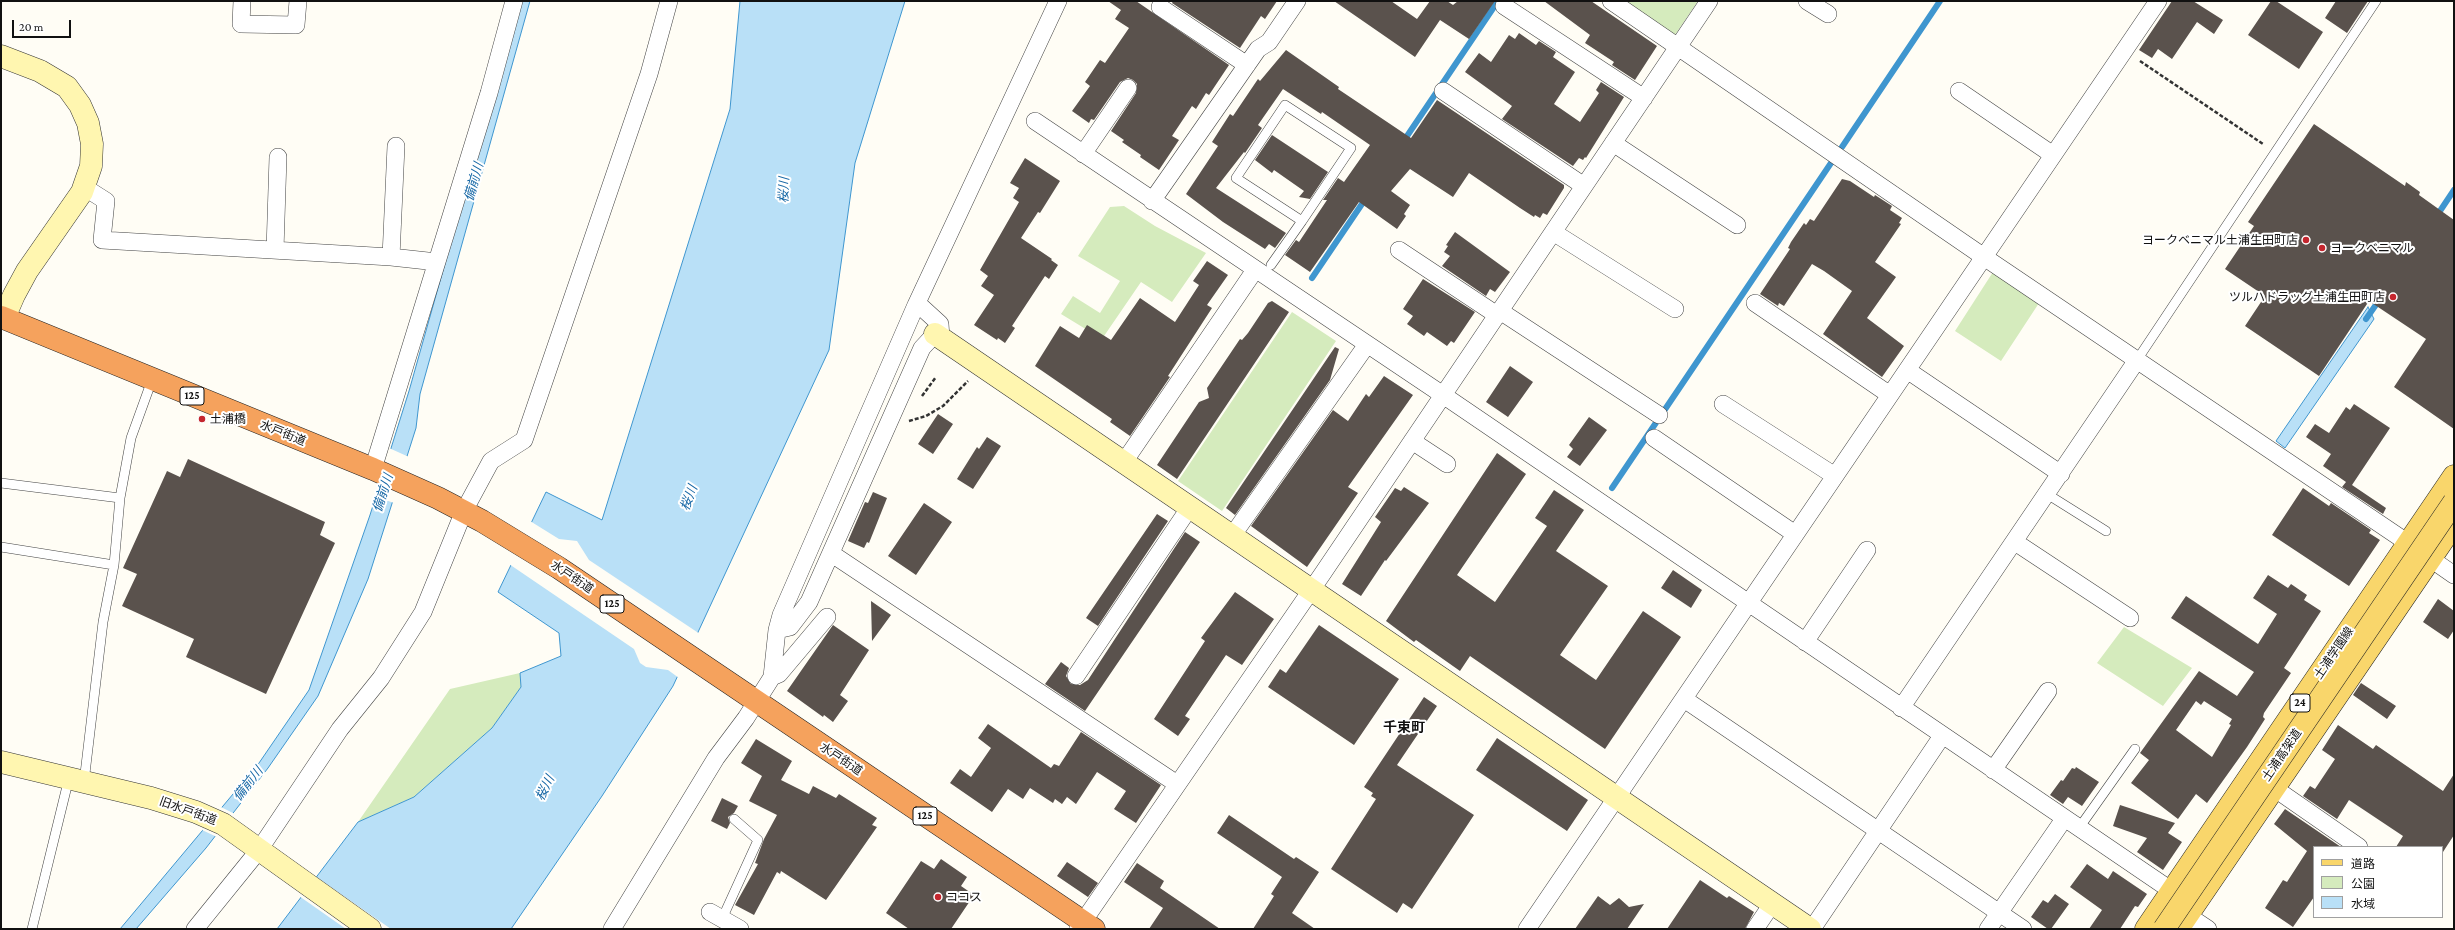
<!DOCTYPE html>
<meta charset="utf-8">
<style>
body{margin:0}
#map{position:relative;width:2455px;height:930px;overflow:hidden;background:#fffdf5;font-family:"Crimson Pro","Noto Sans JP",serif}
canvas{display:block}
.frame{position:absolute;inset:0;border:2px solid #111;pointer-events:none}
.legend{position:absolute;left:2313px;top:846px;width:130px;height:72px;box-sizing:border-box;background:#fff;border:1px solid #a0a0a0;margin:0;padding:5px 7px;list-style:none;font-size:12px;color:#111}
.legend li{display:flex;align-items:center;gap:8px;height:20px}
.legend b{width:20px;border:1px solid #a0a0a0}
.scale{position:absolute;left:12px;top:20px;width:59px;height:18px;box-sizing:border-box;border:2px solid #111;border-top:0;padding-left:5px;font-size:12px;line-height:14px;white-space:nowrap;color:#111;-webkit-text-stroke:3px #fff;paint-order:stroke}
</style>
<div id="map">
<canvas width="2455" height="930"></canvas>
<div class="frame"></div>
<ul class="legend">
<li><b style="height:5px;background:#f9d66b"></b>道路</li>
<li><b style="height:11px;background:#d5ebbd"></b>公園</li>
<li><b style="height:11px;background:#b9e0f7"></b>水域</li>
</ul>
<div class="scale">20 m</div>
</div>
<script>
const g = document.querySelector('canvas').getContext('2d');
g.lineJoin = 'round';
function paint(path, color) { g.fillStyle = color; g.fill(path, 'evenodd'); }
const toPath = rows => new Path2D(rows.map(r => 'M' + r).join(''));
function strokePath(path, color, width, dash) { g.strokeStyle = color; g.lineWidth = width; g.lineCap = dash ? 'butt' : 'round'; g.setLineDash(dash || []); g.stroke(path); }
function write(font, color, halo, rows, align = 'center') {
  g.font = font + ' "Crimson Pro","Noto Sans JP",serif'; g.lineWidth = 4; g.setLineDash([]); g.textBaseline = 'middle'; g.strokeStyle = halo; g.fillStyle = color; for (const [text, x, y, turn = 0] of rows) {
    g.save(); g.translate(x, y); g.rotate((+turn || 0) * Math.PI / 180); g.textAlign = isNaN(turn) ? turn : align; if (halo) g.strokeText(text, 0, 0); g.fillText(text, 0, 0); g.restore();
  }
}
const green = toPath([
 [1624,1,1698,1,1675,35],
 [1124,206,1155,226,1206,253,1172,302,1141,282,1102,339,1061,314,1073,296,1100,313,1120,281,1078,256,1110,207],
 [1993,272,2039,303,2001,361,1955,331],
 [1292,312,1336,341,1222,511,1178,481],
 [2124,627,2192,668,2163,706,2097,663],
 [520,673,521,687,492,728,414,797,358,822,450,689]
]);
const water = toPath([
 [519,1,530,1,420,394,416,428,368,579,318,696,268,768,206,848,136,929,120,929,259,763,309,690,370,515,409,391,519,1],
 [740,1,905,1,855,163,829,350,673,686,602,796,511,929,277,929,358,822,414,797,492,728,521,687,520,673,561,656,559,633,498,592,546,492,602,520,730,109,740,1],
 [2368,307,2374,319,2285,448,2276,441,2368,307]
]);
const pier = toPath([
 [389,448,409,457,394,503,374,496],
 [530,521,559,539,577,541,589,560,700,634,679,678,668,670,646,667,640,663,634,649,509,564],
 [221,807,235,814,217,837,202,830],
 [315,876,391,929,346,929,299,896]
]);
const stream = toPath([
 [1403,142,1498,1],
 [1842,147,1940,1],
 [2436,217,2454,190],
 [1312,278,1366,198],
 [2366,319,2380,299],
 [1612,488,1831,163]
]);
const building = toPath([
 [1108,1,1136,1,1229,65,1209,95,1206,93,1196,109,1192,106,1172,136,1179,140,1159,170,1140,157,1141,155,1122,142,1124,140,1111,131,1136,93,1137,84,1133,80,1128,78,1120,82,1094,120,1091,119,1089,123,1072,111,1090,86,1085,82,1100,60,1105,63,1129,28,1115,19,1121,10],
 [1173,1,1277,1,1265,19,1261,16,1240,48,1172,3],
 [1334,1,1391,1,1417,19,1430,1,1447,1,1453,5,1458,1,1495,1,1469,39,1440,20,1415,57],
 [1544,1,1591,1,1657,46,1635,80,1612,65,1614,62,1585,43,1590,35],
 [2172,1,2193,1,2223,20,2214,34,2197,22,2172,59,2158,49,2152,58,2139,50],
 [2271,1,2276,1,2323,32,2299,69,2248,35],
 [2336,1,2368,1,2347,33,2325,18],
 [1519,33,1536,45,1539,41,1556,52,1553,57,1575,72,1554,104,1580,122,1599,93,1596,90,1601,82,1624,97,1586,158,1585,157,1583,160,1579,158,1573,166,1502,119,1512,106,1465,72,1479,53,1491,62,1509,35,1515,39],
 [1286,50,1339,87,1338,89,1411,138,1437,100,1564,185,1564,188,1547,215,1543,213,1540,218,1535,215,1534,217,1520,208,1469,173,1453,197,1410,169,1391,191,1410,205,1404,214,1406,216,1397,229,1359,202,1310,272,1285,255,1296,240,1299,242,1327,200,1323,200,1338,178,1344,182,1370,145,1322,112,1321,114,1283,89,1258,125,1262,128,1245,153,1244,152,1216,188,1286,233,1275,248,1269,244,1265,249,1223,222,1186,194,1218,146,1212,142,1230,114,1233,116,1258,79,1260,81],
 [2314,124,2405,186,2406,182,2420,192,2419,195,2454,220,2454,429,2394,387,2426,339,2369,301,2319,376,2245,326,2265,296,2225,269,2254,226,2248,222],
 [1272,135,1328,172,1310,199,1299,197,1304,191,1274,170,1272,173,1255,160],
 [1025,158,1060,181,1040,213,1038,212,1021,238,1052,259,1051,260,1058,265,1049,279,1045,276,1012,326,1015,328,1005,343,998,338,997,340,974,325,994,295,981,286,988,276,980,270,1019,202,1013,198,1019,188,1010,183],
 [1842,179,1850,181,1874,197,1875,195,1892,206,1890,210,1902,218,1899,223,1901,224,1875,262,1896,277,1867,318,1904,346,1882,377,1823,334,1852,291,1824,271,1812,264,1784,306,1779,303,1778,306,1760,294,1790,249,1788,248,1791,242,1804,223,1806,225,1810,219,1814,221],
 [1455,232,1510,272,1495,292,1490,289,1486,296,1442,266,1450,256,1444,252,1448,246,1446,245],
 [1207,261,1228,275,1207,305,1212,308,1168,376,1170,377,1130,436,1110,422,1112,419,1035,366,1060,326,1079,338,1087,325,1111,340,1140,298,1175,322,1199,285,1193,281],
 [1423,279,1475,312,1454,343,1451,341,1447,346,1427,332,1424,336,1407,324,1413,316,1403,309],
 [1272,301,1289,312,1177,479,1157,465,1199,402,1209,398,1207,388,1240,339,1242,340,1248,333,1268,303],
 [1335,347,1339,349,1330,380,1235,515,1226,508],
 [1510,366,1533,382,1508,417,1486,402],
 [1384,376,1413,395,1348,487,1358,493,1307,567,1251,526,1333,410,1348,421,1366,394,1369,397],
 [2354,404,2390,428,2352,485,2386,508,2383,514,2342,487,2346,482,2323,466,2331,454,2306,437,2315,424,2329,433,2346,407,2350,410],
 [938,414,953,424,933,454,918,444],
 [1589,417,1607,430,1580,466,1567,457,1573,449,1569,445],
 [987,437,1001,446,973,489,957,479,977,447,979,449],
 [1497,453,1526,474,1457,575,1495,602,1547,526,1535,518,1554,490,1584,510,1556,551,1608,586,1560,655,1596,680,1643,611,1681,637,1605,749,1470,656,1460,671,1416,640,1414,642,1386,621],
 [188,459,325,522,320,535,335,543,266,694,186,657,194,639,122,606,137,574,123,568,167,471,180,477],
 [1404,487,1429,503,1386,561,1385,560,1361,596,1342,584,1381,522,1375,517,1395,488,1401,491],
 [2303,488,2329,506,2331,503,2371,530,2369,533,2380,540,2349,586,2272,535],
 [873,492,887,498,869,543,867,542,864,548,848,541,865,502,868,503],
 [924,503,952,522,916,575,888,556],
 [1157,514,1168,521,1098,626,1086,618],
 [1185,532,1200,542,1085,711,1045,684,1061,662,1069,668,1066,676,1071,684,1080,685,1088,680],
 [1673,570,1702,590,1691,608,1661,588],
 [2268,575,2288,588,2291,584,2307,595,2304,600,2321,611,2284,668,2291,673,2264,713,2263,717,2265,719,2247,747,2207,803,2196,794,2178,819,2131,783,2149,760,2140,753,2199,671,2237,696,2254,672,2171,618,2186,596,2258,644,2277,614,2253,598],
 [2196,701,2201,705,2204,701,2232,719,2229,724,2231,725,2212,757,2176,730],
 [1235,592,1274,619,1242,665,1226,655,1185,716,1190,719,1178,736,1154,719,1205,641,1201,638],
 [2438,599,2454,611,2454,630,2448,639,2423,622],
 [871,601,891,615,872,641],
 [833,625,869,650,840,695,848,701,833,722,824,715,823,717,787,691],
 [1319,625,1399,679,1354,745,1268,687,1280,669,1286,673],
 [2361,683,2396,706,2387,719,2353,695],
 [1424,697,1437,706,1397,765,1474,815,1412,909,1403,903,1397,913,1331,869,1376,799,1371,796,1373,793,1364,787],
 [988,724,1051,768,1054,764,1059,766,1081,732,1161,785,1136,823,1114,809,1126,791,1097,772,1076,804,1067,797,1062,804,1055,799,1053,803,1030,788,1023,799,1008,789,992,812,950,783,960,769,971,777,991,748,978,738],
 [2338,725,2373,749,2376,745,2443,791,2454,774,2454,835,2443,852,2442,847,2396,847,2403,836,2349,800,2337,819,2303,796,2310,786,2315,789,2335,759,2322,750],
 [1497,738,1588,800,1567,831,1476,770],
 [756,739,792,761,781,780,809,794,813,786,836,798,839,794,877,818,872,825,877,827,826,900,781,871,780,874,777,872,754,915,735,905,758,864,755,863,764,839,777,815,749,801,762,776,741,763],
 [2076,767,2099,782,2082,806,2068,797,2063,804,2050,795,2061,780,2063,781,2072,768,2075,769],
 [722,798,738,806,734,813,728,817,730,823,727,829,711,821],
 [2120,805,2175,823,2168,833,2182,842,2163,870,2137,852,2147,838,2113,826],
 [2285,809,2341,847,2314,847,2314,897,2293,927,2265,908,2283,880,2287,882,2307,851,2274,824],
 [1229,815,1294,859,1296,857,1319,872,1292,913,1315,929,1253,929,1274,896,1271,894,1282,877,1217,833],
 [941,859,967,877,961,886,974,895,951,929,909,929,886,913,921,861,934,869],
 [1067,862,1098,883,1088,897,1057,876],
 [1137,863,1164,881,1160,888,1220,929,1149,929,1163,908,1124,882],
 [2087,864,2108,879,2113,871,2147,894,2138,907,2135,906,2120,929,2089,929,2102,910,2070,887],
 [1700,880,1727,898,1729,896,1754,912,1745,929,1667,929],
 [2055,894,2069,904,2051,929,2048,929,2031,917,2043,900,2048,903],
 [1598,896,1610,905,1619,898,1629,907,1644,904,1627,929,1575,929]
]);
const path = toPath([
 [2140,61,2263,144],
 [922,396,936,377],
 [909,421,926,416,943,406,968,381]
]);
const lane = toPath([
 [1271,265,1302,221,1351,148,1285,105,1236,178,1302,221],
 [2137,360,2376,1],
 [1,483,120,498],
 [2047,494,2106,531],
 [1,547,114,565],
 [84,782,103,622,114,565,120,498,131,438,152,380],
 [2079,828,2135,749],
 [722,919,758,840,734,819],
 [32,929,69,778]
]);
const street = toPath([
 [242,1,241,24,296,25,298,1],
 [1611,1,1984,257,2408,543],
 [1807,1,1828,14],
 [1504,6,1644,98],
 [1160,7,1247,65],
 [1443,91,1584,186],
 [1959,91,2053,155],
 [1035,121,1443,395,2172,891,2187,915,2208,929],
 [1613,143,1737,225],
 [1083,154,1128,88],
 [84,187,106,201,102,240,391,257,437,262],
 [1152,201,1258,49,1269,42,1297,1],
 [1553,232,1675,309],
 [275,250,278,157],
 [1399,250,1497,315],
 [391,257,396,146],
 [917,303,940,324,941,338],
 [1755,303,1890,395],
 [1500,311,1659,415],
 [1907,370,2061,474],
 [1723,404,1835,476],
 [1654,438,1795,534],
 [1412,441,1447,464],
 [1124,462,1255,270],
 [373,469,489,93,514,1],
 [1232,536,1366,346],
 [2015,542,2130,618],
 [832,554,1177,784],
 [2431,559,2454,575],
 [777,630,790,627,809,602,922,348,935,334],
 [1805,642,1867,550],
 [1076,676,1190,507],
 [772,677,779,674,827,617],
 [1684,699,2023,929],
 [1901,708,2137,360],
 [1993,770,2048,691],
 [2274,788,2359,847],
 [710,912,740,929],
 [195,929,259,850,340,729,381,678,423,612,464,511,491,461,524,440,649,74,669,1],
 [612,929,716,758,746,718,772,677,777,630,781,615,916,305,1058,1],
 [1078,929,1323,573,1709,1],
 [1527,929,2158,1],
 [1755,929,1772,904],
 [1812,929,1942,736],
 [1988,929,2064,819]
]);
const secondary = toPath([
 [1,56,40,71,67,87,80,105,88,123,92,144,91,166,82,192,27,271,14,295,4,318],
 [935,334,1810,929],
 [1,762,151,798,196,812,223,824,370,929]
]);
const primary = toPath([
 [2146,929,2454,476],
 [2178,929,2454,524]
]);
const highway = toPath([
 [1,317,373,469,438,498,482,521,559,568,1094,929]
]);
const primaryBridge = toPath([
 [2164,929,2454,502]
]);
const markers = [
 [2306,240,4,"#c4262e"],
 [2322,248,4,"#c4262e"],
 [2393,297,4,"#c4262e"],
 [202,419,4,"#c4262e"],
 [938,897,4,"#c4262e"]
];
const shields = [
 [192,396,24],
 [612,604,24],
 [2300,703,20],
 [925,816,24]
];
const shieldNames = [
 ["125",192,396],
 ["125",612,604],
 ["24",2300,703],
 ["125",925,816]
];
const poiNames = [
 ["ヨークベニマル土浦生田町店",2298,240,"right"],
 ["ヨークベニマル",2330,248],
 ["ツルハドラッグ土浦生田町店",2385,297,"right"],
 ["土浦橋",210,419],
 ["ココス",946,897]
];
const streetNames = [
 ["水戸街道",283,433,22],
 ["水戸街道",572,577,34],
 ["土浦学園線",2334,653,-56],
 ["土浦高架道",2282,755,-56],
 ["水戸街道",841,759,34],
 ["旧水戸街道",188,811,20]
];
const waterNames = [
 ["備前川",474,182,-74],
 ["桜川",784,190,-88],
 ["備前川",383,493,-72],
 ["桜川",689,498,-70],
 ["備前川",248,784,-52],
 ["桜川",545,788,-63]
];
const quarterNames = [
 ["千束町",1404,728]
];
paint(green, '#d5ebbd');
paint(water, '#b9e0f7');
strokePath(water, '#3f96cf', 1);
paint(pier, '#fffdf5');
strokePath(stream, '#3f96cf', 6);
paint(building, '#5a524d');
strokePath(lane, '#444', 10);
strokePath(street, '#444', 18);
strokePath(secondary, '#333', 23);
strokePath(primary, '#222', 23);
strokePath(highway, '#222', 23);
strokePath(path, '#333', 2.5, [4, 2]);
strokePath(lane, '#fff', 9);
strokePath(street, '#fff', 17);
strokePath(secondary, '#fff6b0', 22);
strokePath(primary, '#f9d66b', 22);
strokePath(highway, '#f5a25d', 22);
strokePath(primaryBridge, '#222', 23, []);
strokePath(primaryBridge, '#f9d66b', 22);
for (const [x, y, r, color] of markers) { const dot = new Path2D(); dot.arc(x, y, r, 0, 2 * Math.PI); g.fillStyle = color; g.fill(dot); strokePath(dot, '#fff', 1.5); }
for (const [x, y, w] of shields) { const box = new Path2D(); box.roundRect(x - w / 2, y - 9, w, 18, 3); g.fillStyle = '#fff'; g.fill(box); strokePath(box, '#111', 1); }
write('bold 11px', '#111', null, shieldNames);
write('12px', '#111', '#fff', poiNames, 'left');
write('12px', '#111', '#fff', streetNames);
write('italic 13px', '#1768a6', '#fff', waterNames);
write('bold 14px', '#111', '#fff', quarterNames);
</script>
